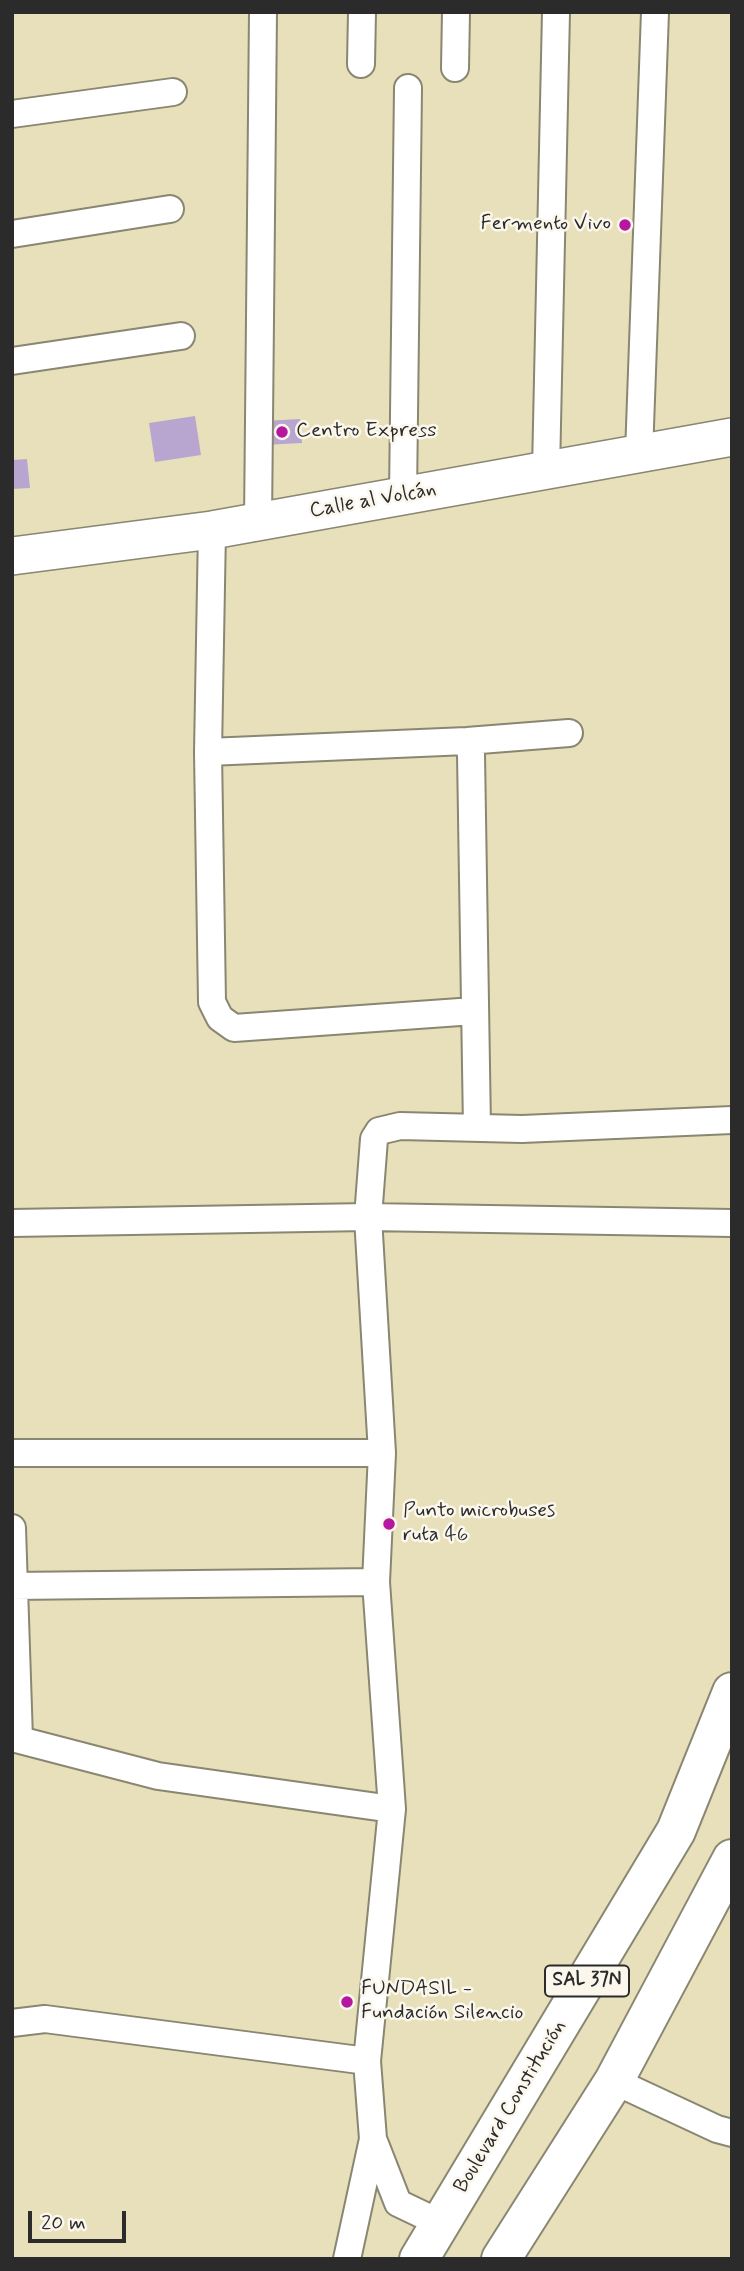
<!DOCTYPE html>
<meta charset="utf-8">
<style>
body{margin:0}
#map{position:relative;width:744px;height:2271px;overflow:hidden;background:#e7e0ba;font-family:Mynerve,sans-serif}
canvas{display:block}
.frame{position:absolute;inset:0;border:14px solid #2b2b2b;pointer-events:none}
.scale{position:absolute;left:28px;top:2211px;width:98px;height:32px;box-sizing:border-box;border:4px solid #2b2b2b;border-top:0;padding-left:9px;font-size:21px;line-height:24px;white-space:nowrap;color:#2b2b2b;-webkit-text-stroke:5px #fbf7ec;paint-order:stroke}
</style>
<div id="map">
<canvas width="744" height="2271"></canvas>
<div class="frame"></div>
<div class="scale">20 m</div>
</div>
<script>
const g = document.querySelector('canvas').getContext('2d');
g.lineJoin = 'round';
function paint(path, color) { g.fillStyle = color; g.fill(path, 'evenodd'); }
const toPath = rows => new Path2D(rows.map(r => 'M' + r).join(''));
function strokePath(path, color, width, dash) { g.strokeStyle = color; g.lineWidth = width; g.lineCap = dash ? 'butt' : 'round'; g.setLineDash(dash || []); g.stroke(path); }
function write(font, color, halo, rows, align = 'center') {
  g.font = font + ' Mynerve,sans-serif'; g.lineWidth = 5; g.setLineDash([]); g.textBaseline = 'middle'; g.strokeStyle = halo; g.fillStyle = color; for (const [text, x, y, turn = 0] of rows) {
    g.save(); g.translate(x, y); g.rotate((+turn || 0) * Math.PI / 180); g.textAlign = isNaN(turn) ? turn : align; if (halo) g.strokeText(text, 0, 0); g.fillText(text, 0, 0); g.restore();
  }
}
const building = toPath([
 [195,416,201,455,155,462,149,423],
 [300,419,302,443,264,445,263,421],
 [27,459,30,488,12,489,12,460]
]);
const street = toPath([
 [361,64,362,12],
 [455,68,456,12],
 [12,114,173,92],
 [12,234,170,209],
 [12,361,181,336],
 [639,454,655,12],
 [546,470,556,12],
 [403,496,408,88],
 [258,522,263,12],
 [212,530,208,752,212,1002,220,1018,234,1028,474,1011],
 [467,741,471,754,477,1128],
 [208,752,467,741,569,733],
 [12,1223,368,1217,732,1223],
 [12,1453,382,1453],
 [12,1528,19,1739],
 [12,1586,376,1582],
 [12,1738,158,1776,392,1809],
 [12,2023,45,2019,367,2061],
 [614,2081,717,2129,732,2133],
 [373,2139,398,2203,442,2224],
 [347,2259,373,2139,367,2061,392,1809,376,1582,382,1453,368,1217,374,1139,379,1131,400,1126,522,1129,732,1120]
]);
const secondary = toPath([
 [12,556,212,530,732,437]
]);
const highway = toPath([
 [419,2259,676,1831,732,1692],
 [501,2259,614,2081,732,1859]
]);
const markers = [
 [625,225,7,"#b5179e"],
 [282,432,7,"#b5179e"],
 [389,1524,7,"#b5179e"],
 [347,2002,7,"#b5179e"]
];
const shields = [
 [587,1981,84]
];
const shieldNames = [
 ["SAL 37N",587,1981]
];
const poiNames = [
 ["Fermento Vivo",611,225,"right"],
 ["Centro Express",296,432],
 ["Punto microbuses",403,1512],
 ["ruta 46",403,1536],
 ["FUNDASIL -",361,1990],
 ["Fundación Silencio",361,2014]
];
const streetNames = [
 ["Calle al Volcán",373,501,-10],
 ["Boulevard Constitución",511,2107,-59]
];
paint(building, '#b8a6d1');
strokePath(street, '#898672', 30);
strokePath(secondary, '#898672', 40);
strokePath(highway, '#898672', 42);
strokePath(street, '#fff', 26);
strokePath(secondary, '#fff', 37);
strokePath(highway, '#fff', 38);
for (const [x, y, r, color] of markers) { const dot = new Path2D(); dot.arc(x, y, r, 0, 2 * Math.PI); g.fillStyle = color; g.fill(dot); strokePath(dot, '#fbf7ec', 2.5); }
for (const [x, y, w] of shields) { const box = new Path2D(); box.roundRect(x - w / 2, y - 15.5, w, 31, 5); g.fillStyle = '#fbf7ec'; g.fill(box); strokePath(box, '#2b2b2b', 2); }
write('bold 19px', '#2b2b2b', null, shieldNames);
write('21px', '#2b2b2b', '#fbf7ec', poiNames, 'left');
write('21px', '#2b2b2b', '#fbf7ec', streetNames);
</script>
